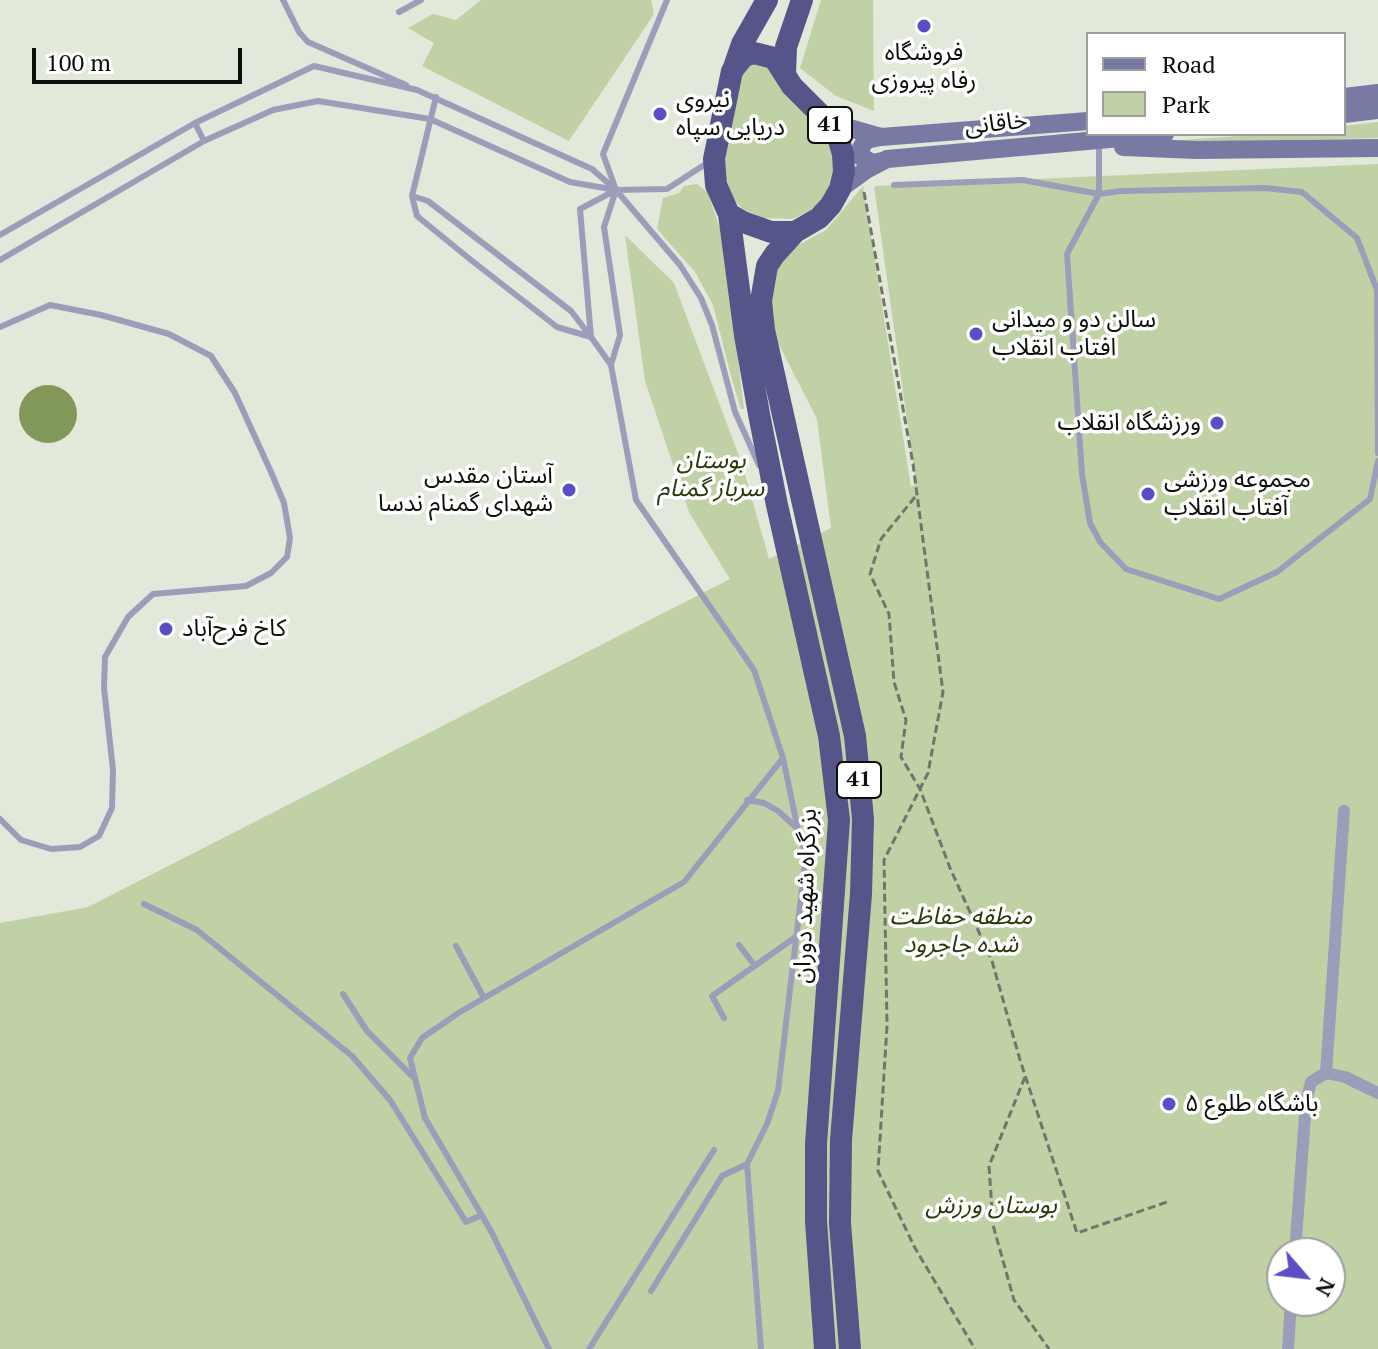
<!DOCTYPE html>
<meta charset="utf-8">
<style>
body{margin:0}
#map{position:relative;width:1378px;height:1349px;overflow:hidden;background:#e2e8da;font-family:"PT Serif",serif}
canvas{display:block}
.legend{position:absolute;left:1086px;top:32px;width:260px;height:104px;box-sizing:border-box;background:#fff;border:2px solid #9e9f9d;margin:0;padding:10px 14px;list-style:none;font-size:24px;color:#0d0f0a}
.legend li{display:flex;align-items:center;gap:16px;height:40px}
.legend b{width:40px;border:2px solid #9e9f9d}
.north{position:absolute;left:1266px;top:1237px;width:80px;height:80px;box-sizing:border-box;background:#fff;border:2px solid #9e9f9d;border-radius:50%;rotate:118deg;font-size:22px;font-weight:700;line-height:32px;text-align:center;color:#0d0f0a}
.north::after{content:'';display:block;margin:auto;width:28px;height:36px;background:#5b4dc6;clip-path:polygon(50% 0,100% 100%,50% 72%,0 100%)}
.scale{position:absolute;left:32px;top:48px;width:210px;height:36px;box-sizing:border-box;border:4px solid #0d0f0a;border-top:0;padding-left:10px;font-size:24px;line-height:28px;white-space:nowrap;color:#0d0f0a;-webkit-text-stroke:6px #fff;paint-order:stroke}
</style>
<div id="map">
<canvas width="1378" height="1349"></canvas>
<ul class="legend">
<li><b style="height:10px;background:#797aa3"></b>Road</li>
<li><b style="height:22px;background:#c0d1a5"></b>Park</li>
</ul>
<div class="north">N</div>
<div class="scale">100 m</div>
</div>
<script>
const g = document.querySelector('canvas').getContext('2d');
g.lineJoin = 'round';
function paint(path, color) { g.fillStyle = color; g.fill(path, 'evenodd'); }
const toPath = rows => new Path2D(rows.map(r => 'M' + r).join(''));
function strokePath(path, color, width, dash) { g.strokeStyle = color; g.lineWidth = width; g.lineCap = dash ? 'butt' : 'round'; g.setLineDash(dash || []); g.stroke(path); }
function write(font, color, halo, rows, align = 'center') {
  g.font = font + ' "PT Serif","Noto Sans Arabic",serif'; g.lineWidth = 7; g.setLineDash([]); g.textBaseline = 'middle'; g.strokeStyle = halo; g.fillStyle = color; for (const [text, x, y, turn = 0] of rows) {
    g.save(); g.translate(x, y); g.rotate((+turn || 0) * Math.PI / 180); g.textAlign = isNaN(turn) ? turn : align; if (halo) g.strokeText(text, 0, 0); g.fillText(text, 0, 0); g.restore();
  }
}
const green = toPath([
 [481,0,651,0,654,14,569,141,422,66,434,43,408,28,433,14,456,20],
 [821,0,873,0,874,111,836,96,800,68],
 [753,59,762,59,816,122,829,139,836,160,831,186,819,203,809,211,792,219,763,218,743,209,733,199,722,176,741,76],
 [1378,122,1378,138,1139,143,1266,134,1344,134,1344,126],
 [1378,164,1378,1349,0,1349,0,923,88,907,730,579,689,512,645,381,625,235,674,283,742,464,769,559,831,528,817,419,776,339,771,302,774,277,781,261,791,249,826,230,863,186,911,487,916,484,874,186],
 [1282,1253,1330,1253,1330,1301,1282,1301],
 [697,184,708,193,724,241,744,409,741,409,732,380,713,305,695,272,657,229,663,198,679,193,684,186]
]);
const water = toPath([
 '19 414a29 29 0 1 1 58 0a29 29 0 1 1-58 0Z'
]);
const path = toPath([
 [864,192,913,464,943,692,928,773,884,860,887,1026,878,1171,915,1248,975,1349],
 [915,497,881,539,870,574,889,614,894,682,906,720,901,757,920,789,950,868,992,961,1020,1060,1077,1233,1170,1201],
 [1025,1077,989,1166,993,1225,1014,1300,1049,1349]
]);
const service = toPath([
 [283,0,299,32,308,42,406,85],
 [399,12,421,0],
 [195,123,204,141],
 [1099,146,1099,194,1067,254,1082,474,1090,523,1100,542,1126,569,1219,599,1277,572,1370,499,1378,461],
 [894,185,1023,180,1099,194,1121,191,1265,188,1302,192,1357,238,1377,290,1378,453],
 [616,190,580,209,591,337,611,365,620,335,604,227,616,190,603,154,667,0],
 [412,196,428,201,571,311,591,337,557,327,471,260,417,216,412,196],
 [412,196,436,97],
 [0,235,195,123,314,66,417,90,592,169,616,190,680,265,701,298,712,325,735,412,759,465],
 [0,260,204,141,273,110,318,101,430,119,570,182,616,190,667,189,707,163],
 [0,327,50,305,101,315,169,334,211,356,235,393,271,472,284,503,290,538,287,557,271,573,246,586,153,594,128,617,105,657,104,688,113,770,112,808,99,836,80,847,51,849,21,840,0,819],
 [747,800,764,803,778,811,798,829],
 [144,904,197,930,352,1056,390,1100,466,1222,482,1215],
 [739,945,755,966],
 [456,946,484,998],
 [343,994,367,1031,413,1077],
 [724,1018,712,996,797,936],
 [651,1291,722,1176,747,1164],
 [549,1349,491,1231,425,1118,410,1058,422,1038,460,1012,684,882,783,758,754,670,636,500,611,365],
 [589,1349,714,1150],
 [761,1349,747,1164,767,1124,778,1091,806,855,798,830,783,758]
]);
const minor = toPath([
 [1326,1073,1344,811],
 [1295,1253,1306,1102,1311,1082,1326,1073,1345,1077,1378,1093],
 [1288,1349,1291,1301]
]);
const secondary = toPath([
 [1344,97,1378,93],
 [1344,114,1378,110],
 [828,122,881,137,1088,121],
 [881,137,866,140,861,148,861,157,873,163,882,161],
 [1123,147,1197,150,1378,148],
 [840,189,866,170,887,159,1165,134]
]);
const trunk = toPath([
 [754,53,774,58,792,86,828,122,838,137,843,154,844,172,840,189,831,205,819,218,795,232,771,232,743,222,729,214,716,185,714,159,732,71,744,56,754,53],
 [734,67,742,44,767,0],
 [785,75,786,47,802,0],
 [729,214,745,335,759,414,777,505,829,736,839,820,816,1144,816,1221,825,1349],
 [795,232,775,254,767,266,761,301,764,330,855,736,863,819,861,894,841,1140,840,1223,850,1349]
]);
const markers = [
 [924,26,8,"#5b4dc6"],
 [660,114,8,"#5b4dc6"],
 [976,334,8,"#5b4dc6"],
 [1217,423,8,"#5b4dc6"],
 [569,490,8,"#5b4dc6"],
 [1148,494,8,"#5b4dc6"],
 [166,629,8,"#5b4dc6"],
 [1169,1104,8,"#5b4dc6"]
];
const shields = [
 [830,125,44],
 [859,780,44]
];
const shieldNames = [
 ["41",830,125],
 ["41",859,780]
];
const poiNames = [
 ["فروشگاه",924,53,"center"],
 ["رفاه پیروزی",924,81,"center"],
 ["نیروی",676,100],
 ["دریایی سپاه",676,128],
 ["سالن دو و میدانی",992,320],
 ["افتاب انقلاب",992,348],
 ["ورزشگاه انقلاب",1201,423,"right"],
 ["آستان مقدس",553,476,"right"],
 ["شهدای گمنام ندسا",553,504,"right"],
 ["مجموعه ورزشی",1164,480],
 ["آفتاب انقلاب",1164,508],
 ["کاخ فرح‌آباد",182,629],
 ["باشگاه طلوع ۵",1185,1104]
];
const streetNames = [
 ["خاقانی",996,124,-6],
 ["بزرگراه شهید دوران",806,896,-88]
];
const parkNames = [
 ["بوستان",711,461],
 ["سرباز گمنام",711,489],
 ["منطقه حفاظت",961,917],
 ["شده جاجرود",961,945],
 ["بوستان ورزش",991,1206]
];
paint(green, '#c0d1a5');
paint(water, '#829859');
strokePath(path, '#71756c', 3, [8, 4]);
strokePath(service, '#9c9db9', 6);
strokePath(minor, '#9c9db9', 12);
strokePath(secondary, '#797aa3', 18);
strokePath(trunk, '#56558a', 22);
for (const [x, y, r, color] of markers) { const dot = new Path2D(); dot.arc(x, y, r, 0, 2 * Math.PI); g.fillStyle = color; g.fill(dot); strokePath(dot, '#fff', 3); }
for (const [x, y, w] of shields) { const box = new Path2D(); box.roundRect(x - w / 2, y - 18, w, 36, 6); g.fillStyle = '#fff'; g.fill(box); strokePath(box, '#0d0f0a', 2); }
write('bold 22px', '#0d0f0a', null, shieldNames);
write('24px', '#0d0f0a', '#fff', poiNames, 'left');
write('24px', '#0d0f0a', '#fff', streetNames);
write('italic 24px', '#2a3908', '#fff', parkNames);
</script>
